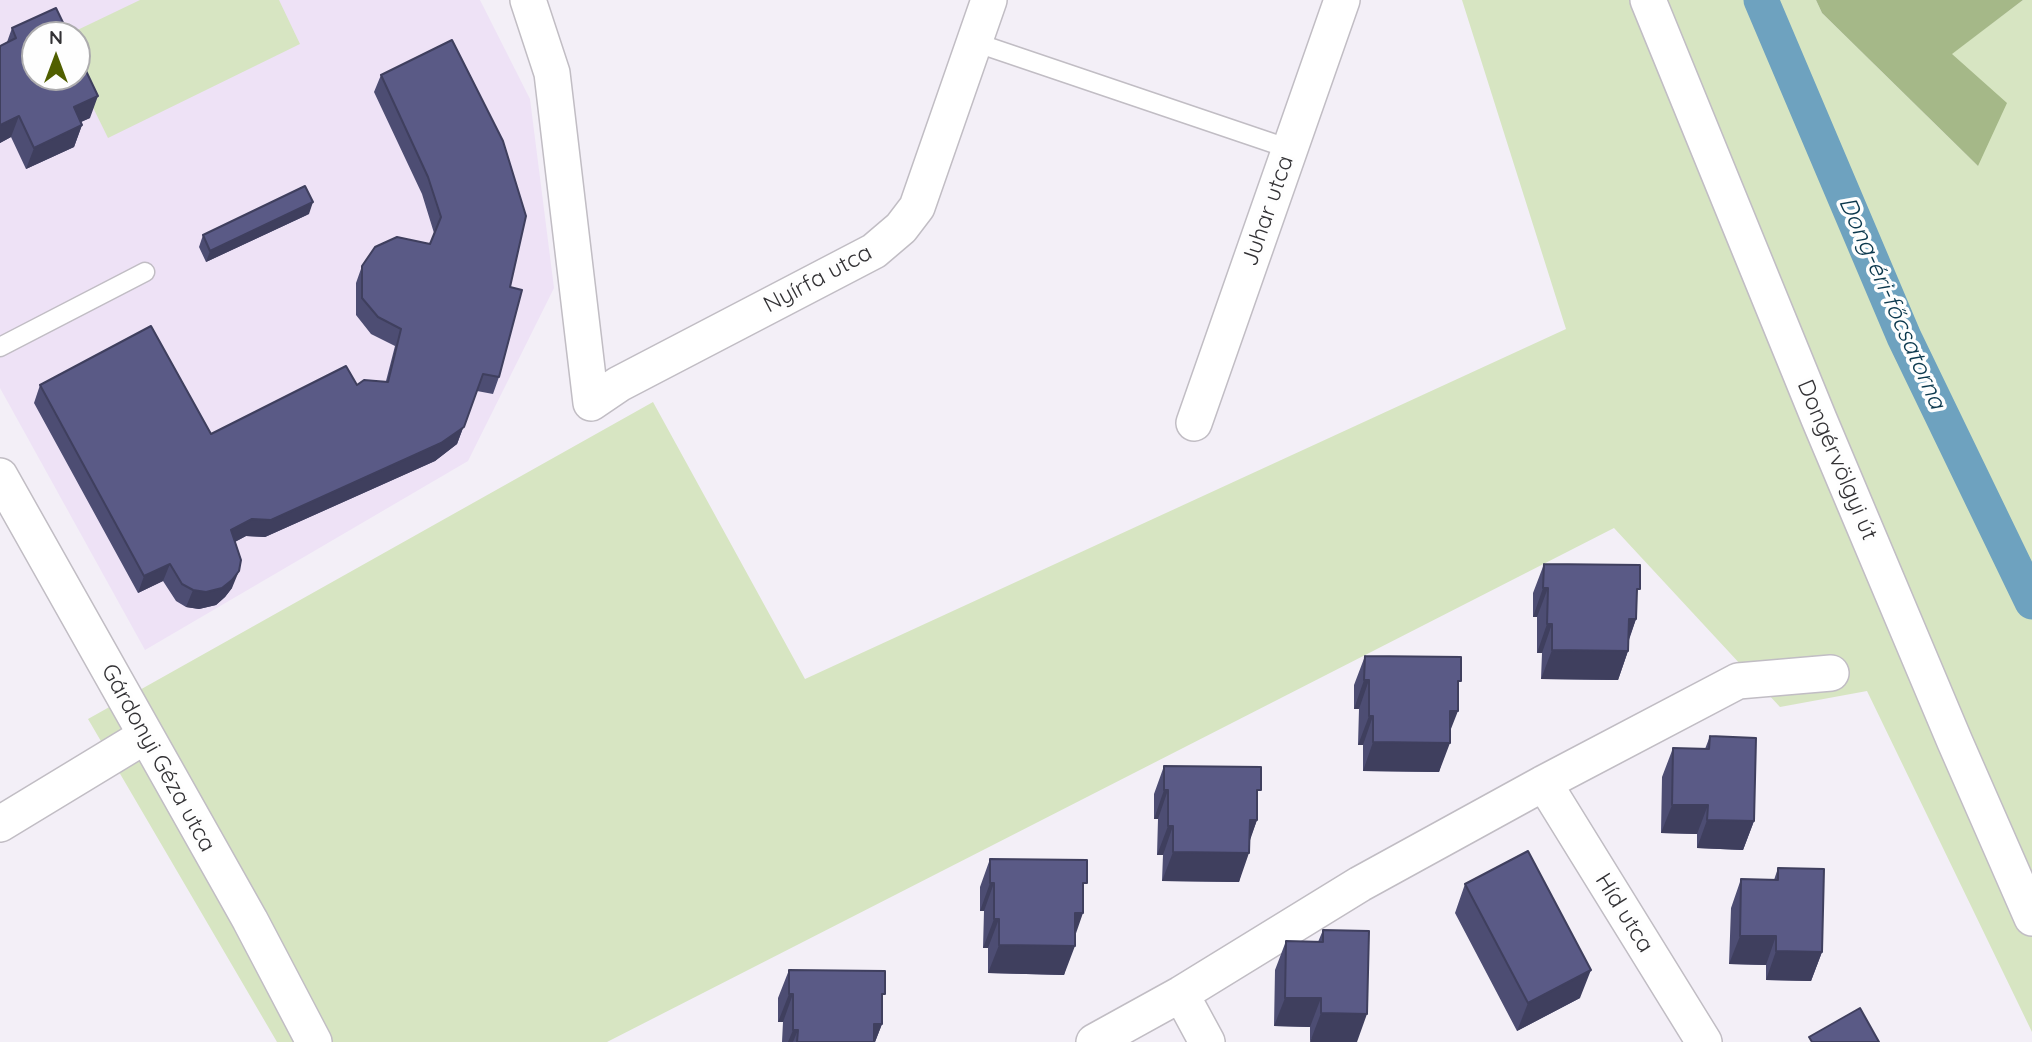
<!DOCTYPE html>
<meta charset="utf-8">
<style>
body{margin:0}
#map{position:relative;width:2032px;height:1042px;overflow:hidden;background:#f3eff7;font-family:Quicksand,sans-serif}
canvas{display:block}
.north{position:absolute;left:21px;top:21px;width:70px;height:70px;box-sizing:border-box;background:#fefefe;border:2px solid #adacae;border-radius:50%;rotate:0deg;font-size:19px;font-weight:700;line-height:28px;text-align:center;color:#333235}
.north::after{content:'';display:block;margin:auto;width:24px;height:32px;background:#505f00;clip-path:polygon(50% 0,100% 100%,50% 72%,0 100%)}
</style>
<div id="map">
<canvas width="2032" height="1042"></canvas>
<div class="north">N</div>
</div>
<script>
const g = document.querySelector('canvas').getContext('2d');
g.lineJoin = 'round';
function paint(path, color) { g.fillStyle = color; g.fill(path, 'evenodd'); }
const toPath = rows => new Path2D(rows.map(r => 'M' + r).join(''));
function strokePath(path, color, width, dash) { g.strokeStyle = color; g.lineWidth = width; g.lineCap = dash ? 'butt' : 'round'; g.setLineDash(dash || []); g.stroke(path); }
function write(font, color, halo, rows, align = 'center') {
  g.font = font + ' Quicksand,sans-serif'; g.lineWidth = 7; g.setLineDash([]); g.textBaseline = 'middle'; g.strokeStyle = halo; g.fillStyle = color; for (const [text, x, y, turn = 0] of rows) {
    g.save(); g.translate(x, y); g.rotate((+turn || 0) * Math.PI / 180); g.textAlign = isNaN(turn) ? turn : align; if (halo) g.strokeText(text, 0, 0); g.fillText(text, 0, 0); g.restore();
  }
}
const education = toPath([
 [0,0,480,0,530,99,554,288,468,461,145,650,0,388],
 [35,35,77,35,77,77,35,77]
]);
const green = toPath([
 [140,0,279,0,300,44,108,138,77,75,77,35,67,35],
 [1462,0,1816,0,1822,13,1978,166,1951,54,2023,0,2032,0,2032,1032,1867,691,1780,707,1614,528,607,1042,277,1042,88,719,653,402,805,679,1566,329]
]);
const forest = toPath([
 [1816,0,2023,0,1952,54,2007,103,1978,166,1822,13]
]);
const canal = toPath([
 [1761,0,1904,337,2032,602]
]);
const lane = toPath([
 [974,42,1290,149],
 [0,347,145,272]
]);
const street = toPath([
 [528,0,552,73,591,403,619,384,874,251,901,228,917,207,989,0],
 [1648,0,1819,419,1955,742,2032,918],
 [1194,423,1342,0],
 [0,476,250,920,314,1042],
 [1544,783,1704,1042],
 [0,824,145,736],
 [1181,994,1207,1042],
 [1094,1042,1181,994,1360,884,1544,783,1738,681,1831,673]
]);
const wall = toPath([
 [12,28,90,118,80,122,82,125,74,147,26,169,11,137,0,143,0,46,7,42],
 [381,75,510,287,499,377,493,394,477,391,457,444,435,461,265,537,246,536,235,542,232,588,225,597,216,605,199,609,186,607,176,601,163,581,138,593,34,403,40,385,211,434,357,385,386,381,395,346,371,334,356,315,356,283,362,266,430,244,434,233,422,194,374,92],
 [309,214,206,262,199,247,203,235],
 [1544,564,1637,598,1636,619,1629,640,1628,651,1618,680,1541,679,1542,653,1537,653,1537,617,1533,617,1533,593],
 [1365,656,1458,690,1450,733,1439,772,1363,771,1363,745,1358,745,1359,709,1354,709,1354,685],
 [1710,736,1754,821,1743,850,1697,848,1697,834,1661,833,1662,777,1673,748,1705,749],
 [1164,766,1257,799,1257,820,1249,841,1239,882,1162,881,1163,855,1157,855,1158,819,1154,819,1154,794],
 [990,859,1083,892,1075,935,1064,975,988,973,988,948,983,948,984,911,980,911,980,887],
 [1778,868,1822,952,1811,981,1766,980,1766,965,1729,964,1731,908,1741,879,1774,880],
 [1465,884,1580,998,1517,1031,1455,913],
 [1323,930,1369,931,1310,1042,1310,1027,1274,1026,1275,970,1286,941,1318,942],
 [789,970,882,1024,875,1042,782,1042,783,1022,778,1022,778,998]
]);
const shadedWall = toPath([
 [98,96,90,118,66,129,74,107],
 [19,116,11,137,0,143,0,125],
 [82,125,74,147,26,169,34,148],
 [313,202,309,214,206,262,210,251],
 [483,374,457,444,435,461,265,537,246,536,225,547,231,530,252,519],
 [170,564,163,581,138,593,144,576],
 [239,571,232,588,225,597,216,605,199,609,186,607,193,590],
 [1543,588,1548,588,1537,617,1533,617],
 [1629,619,1636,619,1626,647],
 [1547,624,1552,624,1542,653,1537,653],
 [1552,650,1628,651,1618,680,1541,679],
 [1364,680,1369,680,1359,709,1354,709],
 [1450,711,1458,711,1447,739],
 [1369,716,1373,716,1363,745,1358,745],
 [1373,742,1450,743,1439,772,1363,771],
 [1164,790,1168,790,1158,819,1154,819],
 [1672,805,1708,805,1697,834,1661,833],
 [1250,820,1257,820,1247,849],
 [1707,820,1754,821,1743,850,1697,848],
 [1168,826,1173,826,1163,855,1157,855],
 [1173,852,1249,853,1239,882,1162,881],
 [990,883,994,883,984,911,980,911],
 [1075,913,1083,913,1073,942],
 [994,919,999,919,988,948,983,948],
 [1740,936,1776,936,1766,965,1729,964],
 [999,945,1075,946,1064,975,988,973],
 [1776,951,1822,952,1811,981,1766,980],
 [1591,970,1580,998,1517,1031,1528,1003],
 [789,994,793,994,783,1022,778,1022],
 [1285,998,1321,998,1310,1027,1274,1026],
 [1321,1013,1367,1014,1357,1042,1310,1042],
 [874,1024,882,1024,875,1042,867,1042],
 [793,1030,798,1030,793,1042,788,1042]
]);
const building = toPath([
 [56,8,69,35,35,35,35,77,77,77,77,52,98,96,74,107,82,125,34,148,19,116,0,125,0,46,16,38,12,28,56,8],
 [452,40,503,141,526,216,510,287,522,290,499,377,483,374,464,427,441,443,271,520,252,519,231,530,241,560,239,571,232,580,222,588,206,592,193,590,182,584,170,564,144,576,40,385,151,326,211,434,346,366,357,385,364,380,388,382,401,329,378,317,362,298,362,266,375,247,397,237,430,244,441,217,428,177,381,75,452,40],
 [305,186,313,202,210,251,203,235,305,186],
 [1544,564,1640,565,1640,589,1637,589,1636,619,1629,619,1628,651,1552,650,1552,624,1547,624,1548,588,1543,588,1544,564],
 [1365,656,1461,657,1461,681,1458,681,1458,711,1450,711,1450,743,1373,742,1373,716,1369,716,1369,680,1364,680,1365,656],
 [1710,736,1756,738,1754,821,1707,820,1708,805,1672,805,1673,748,1709,749,1710,736],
 [1164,766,1261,767,1261,790,1257,790,1257,820,1250,820,1249,853,1173,852,1173,826,1168,826,1168,790,1164,790,1164,766],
 [1528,851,1591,970,1528,1003,1465,884,1528,851],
 [990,859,1087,860,1087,883,1083,883,1083,913,1075,913,1075,946,999,945,999,919,994,919,994,883,990,883,990,859],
 [1778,868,1824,869,1822,952,1776,951,1776,936,1740,936,1741,879,1778,880,1778,868],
 [1323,930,1369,931,1367,1014,1321,1013,1321,998,1285,998,1286,941,1323,942,1323,930],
 [789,970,885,971,885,994,882,994,882,1024,874,1024,874,1042,797,1042,798,1030,793,1030,793,994,789,994,789,970],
 [1860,1008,1879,1042,1812,1042,1809,1037,1860,1008]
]);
const streetNames = [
 ["Juhar utca",1268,211,-71],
 ["Nyírfa utca",818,279,-28],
 ["Dongérvölgyi út",1837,460,67],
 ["Gárdonyi Géza utca",158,758,61],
 ["Híd utca",1624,913,58]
];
const waterNames = [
 ["Dong-éri-főcsatorna",1892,303,66]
];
paint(education, '#eee2f6');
paint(green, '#d7e5c2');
paint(forest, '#a5b888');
strokePath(canal, '#6ea2bf', 35);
strokePath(lane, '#c1bdc4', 21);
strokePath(street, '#c1bdc4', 38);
strokePath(lane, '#fff', 18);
strokePath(street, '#fff', 35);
paint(wall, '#4d4d73');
paint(shadedWall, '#3f3f5e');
paint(building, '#5a5a86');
strokePath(building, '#3f3f5e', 2);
write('23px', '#333235', '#fefefe', streetNames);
write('italic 24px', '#0b384d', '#fefefe', waterNames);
</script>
